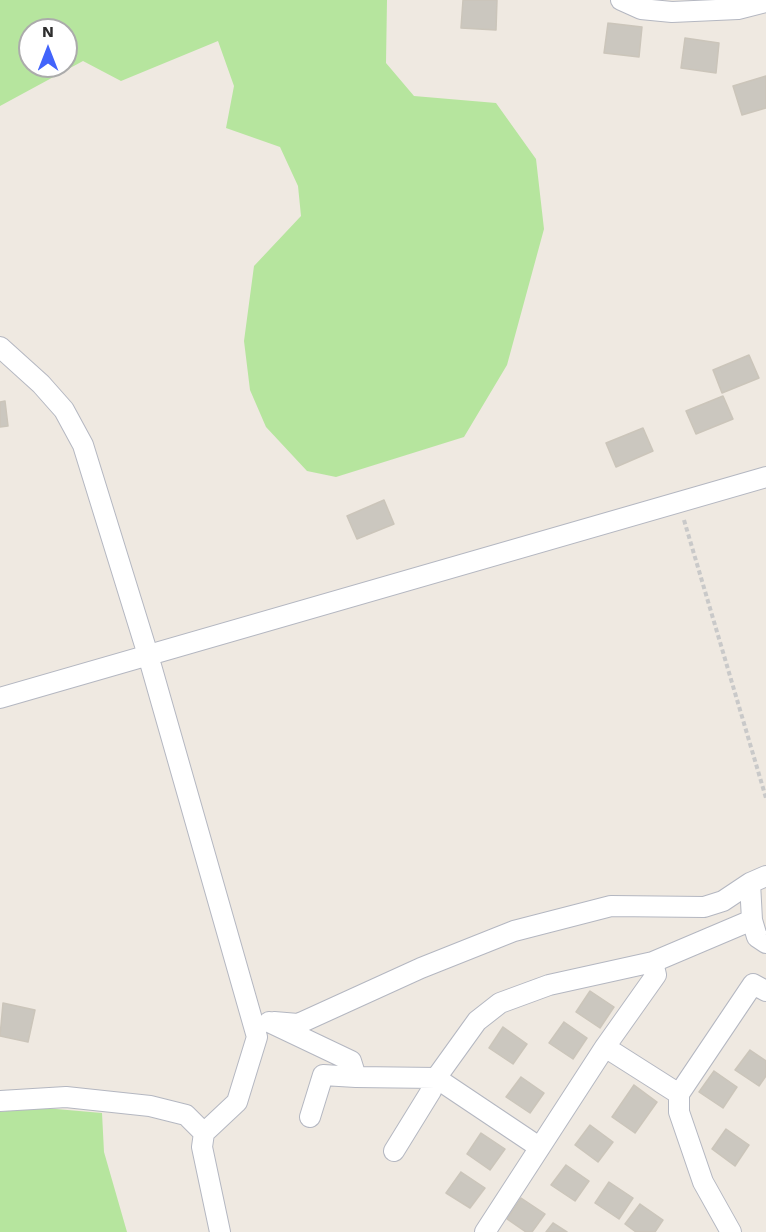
<!DOCTYPE html>
<style>
body{margin:0}
#map{position:relative;width:766px;height:1232px;overflow:hidden;background:#efe9e1;font-family:"Work Sans",sans-serif}
canvas{display:block}
.north{position:absolute;left:18px;top:18px;width:60px;height:60px;box-sizing:border-box;background:#fff;border:2px solid #ababab;border-radius:50%;rotate:0deg;font-size:16px;font-weight:700;line-height:24px;text-align:center;color:#2e2e2e}
.north::after{content:'';display:block;margin:auto;width:21px;height:27px;background:#4264fb;clip-path:polygon(50% 0,100% 100%,50% 72%,0 100%)}
</style>
<div id="map">
<canvas width="766" height="1232"></canvas>
<div class="north">N</div>
</div>
<script>
const g = document.querySelector('canvas').getContext('2d');
g.lineJoin = 'round';
function paint(path, color) { g.fillStyle = color; g.fill(path, 'evenodd'); }
const toPath = rows => new Path2D(rows.map(r => 'M' + r).join(''));
function strokePath(path, color, width, dash) { g.strokeStyle = color; g.lineWidth = width; g.lineCap = dash ? 'butt' : 'round'; g.setLineDash(dash || []); g.stroke(path); }
const green = toPath([
 [0,0,387,0,386,63,414,96,496,103,536,159,544,229,507,365,464,437,336,477,307,471,266,427,250,390,244,341,254,266,301,216,298,186,280,147,226,128,234,86,218,41,121,81,83,61,0,106],
 [30,30,66,30,66,66,30,66],
 [33,1107,102,1113,104,1152,127,1232,0,1232,0,1112]
]);
const building = toPath([
 [463,0,497,0,496,30,461,28,463,0],
 [608,23,642,27,639,57,604,53,608,23],
 [685,38,719,43,716,73,681,68,685,38],
 [766,76,766,108,742,115,733,86,766,76],
 [749,355,759,378,722,393,713,370,749,355],
 [723,396,733,419,696,434,686,411,723,396],
 [5,401,8,426,0,427,0,402,5,401],
 [643,428,653,451,616,467,606,443,643,428],
 [384,500,394,524,357,539,347,516,384,500],
 [590,991,614,1007,600,1028,576,1012,590,991],
 [3,1003,35,1010,28,1042,0,1036,3,1003],
 [564,1022,587,1038,573,1059,549,1043,564,1022],
 [503,1027,527,1044,513,1064,489,1048,503,1027],
 [750,1050,766,1061,766,1076,759,1086,735,1070,750,1050],
 [714,1071,737,1087,723,1108,699,1092,714,1071],
 [521,1077,544,1093,530,1113,506,1097,521,1077],
 [634,1085,657,1102,635,1133,612,1117,634,1085],
 [590,1125,613,1142,598,1162,575,1145,590,1125],
 [726,1129,749,1145,735,1166,712,1149,726,1129],
 [481,1133,505,1149,490,1170,467,1154,481,1133],
 [566,1165,589,1181,575,1201,551,1185,566,1165],
 [461,1172,485,1188,470,1208,446,1193,461,1172],
 [609,1182,633,1198,619,1219,595,1203,609,1182],
 [521,1198,545,1214,532,1232,526,1232,507,1219,521,1198],
 [640,1204,663,1220,655,1232,636,1232,625,1224,640,1204],
 [553,1223,567,1232,546,1232,553,1223]
]);
const path = toPath([
 [684,520,766,798]
]);
const minor = toPath([
 [621,0,641,9,672,12,738,9,766,2],
 [0,347,41,384,64,410,83,445,148,655,257,1037,237,1102,204,1133,202,1147,220,1232],
 [0,698,766,477],
 [752,920,757,937,766,943],
 [653,962,752,920,750,883],
 [269,1022,351,1061,356,1077,436,1078,477,1021,500,1003,549,985,653,962,656,975,605,1047,485,1232],
 [274,1022,298,1024,421,968,514,931,611,906,704,907,723,901,750,883,766,876],
 [605,1047,679,1094],
 [0,1101,66,1097,150,1106,186,1115,204,1133],
 [310,1117,323,1075,356,1077],
 [394,1151,431,1091,436,1078,539,1147],
 [731,1232,703,1182,679,1112,679,1094,753,984,766,991]
]);
paint(green, '#b6e59e');
paint(building, '#cbc7bf');
strokePath(building, '#cbc5ba', 1.5);
strokePath(minor, '#b4b7c1', 22);
strokePath(path, '#c9c9c9', 4, [4.5, 3]);
strokePath(minor, '#fff', 20);
</script>
